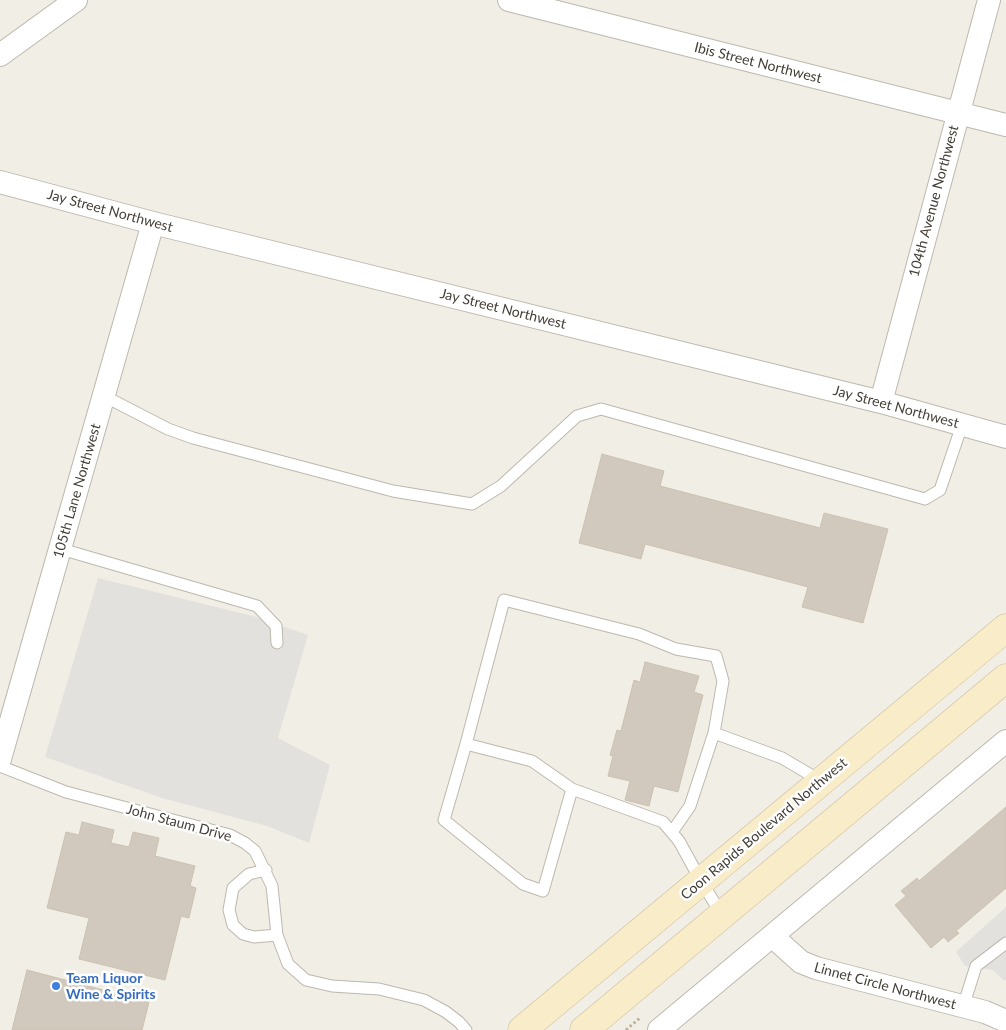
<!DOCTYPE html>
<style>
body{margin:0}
canvas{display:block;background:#f1eee6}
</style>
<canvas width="1006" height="1030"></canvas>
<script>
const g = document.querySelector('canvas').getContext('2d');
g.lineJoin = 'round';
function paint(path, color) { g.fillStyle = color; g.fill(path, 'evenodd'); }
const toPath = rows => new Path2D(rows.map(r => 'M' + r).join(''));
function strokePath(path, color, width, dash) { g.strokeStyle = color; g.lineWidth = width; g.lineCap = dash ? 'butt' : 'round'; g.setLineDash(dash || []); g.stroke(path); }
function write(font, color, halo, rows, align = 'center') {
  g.font = font + ' Lato,sans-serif'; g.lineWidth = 5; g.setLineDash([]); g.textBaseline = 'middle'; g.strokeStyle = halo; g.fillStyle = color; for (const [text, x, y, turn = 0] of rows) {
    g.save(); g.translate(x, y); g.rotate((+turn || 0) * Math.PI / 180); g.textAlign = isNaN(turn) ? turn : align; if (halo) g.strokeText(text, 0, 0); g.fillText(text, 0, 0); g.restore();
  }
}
const parking = toPath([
 [98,578,253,616,308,635,278,738,330,765,309,843,267,826,162,798,45,757],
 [1006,907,1006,979,1004,981,993,970,965,966,956,952]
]);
const building = toPath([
 [602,454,664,471,660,486,820,528,824,513,888,529,863,623,802,607,808,587,645,544,641,559,579,543,602,454],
 [645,662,699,676,694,692,703,695,678,792,654,786,649,806,625,800,630,781,608,776,613,756,610,755,617,730,621,731,634,680,640,682,645,662],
 [1006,807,1006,888,956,931,959,933,948,942,944,937,931,948,895,905,906,896,901,891,917,878,919,881,1006,807],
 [82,822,114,830,111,843,129,847,133,832,159,838,155,856,195,866,190,886,196,888,189,918,181,916,165,980,79,959,89,918,47,908,66,832,79,835,82,822],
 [27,970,149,1002,142,1030,12,1030,27,970]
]);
const path = toPath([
 [626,1030,641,1017]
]);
const service = toPath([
 [104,396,168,429,193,438,393,491,472,504,501,486,577,416,601,409,925,499,940,490,962,425],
 [61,549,257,606,276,626,277,643],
 [466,744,444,820,523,884,543,891,572,789],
 [0,766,66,792,230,835,245,843,255,851,272,886,277,935,288,964,306,980,332,986,379,989,424,1000,446,1012,459,1022,466,1030],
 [672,832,690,806,714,733],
 [266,870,249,874,233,888,229,910,233,925,243,934,254,937,277,935],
 [722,915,701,881,679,841,663,822,572,789,532,761,466,744,504,600,639,634,676,649,716,656,723,681,714,733,782,758,821,781],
 [963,1007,976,966,1006,943]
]);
const minor = toPath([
 [509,0,1006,125],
 [0,55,76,0],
 [0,182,153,223,881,402,1006,437],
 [881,402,989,0],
 [0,759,153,223],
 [772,936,801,962,816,968,985,1012,1006,1021],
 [659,1030,1006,741]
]);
const secondary = toPath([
 [522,1030,1006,628],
 [584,1030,1006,678]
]);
const markers = [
 [56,986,5,"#3f7fe0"]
];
const streetNames = [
 ["Ibis Street Northwest",758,63,14],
 ["104th Avenue Northwest",934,201,-75],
 ["Jay Street Northwest",110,211,15],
 ["Jay Street Northwest",503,309,14],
 ["Jay Street Northwest",896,407,15],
 ["105th Lane Northwest",77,491,-74],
 ["John Staum Drive",179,823,15],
 ["Coon Rapids Boulevard Northwest",764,829,-40],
 ["Linnet Circle Northwest",885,986,15]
];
const shopNames = [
 ["Team Liquor",66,978],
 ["Wine & Spirits",66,994]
];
paint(parking, '#e3e1de');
paint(building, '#d1c9bd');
strokePath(building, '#cbc1b1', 1);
strokePath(service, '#beb8ad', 13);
strokePath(minor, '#beb8ad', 24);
strokePath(secondary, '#ccbe9a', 29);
strokePath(path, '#bcb09d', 3, [2.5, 2.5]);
strokePath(service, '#fff', 11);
strokePath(minor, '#fff', 22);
strokePath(secondary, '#f9ecc9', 28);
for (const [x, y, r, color] of markers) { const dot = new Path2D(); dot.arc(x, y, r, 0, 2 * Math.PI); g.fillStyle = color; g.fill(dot); strokePath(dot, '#fff', 2); }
write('14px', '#433e36', '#fff', streetNames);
write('bold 14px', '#366cbe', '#fff', shopNames, 'left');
</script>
